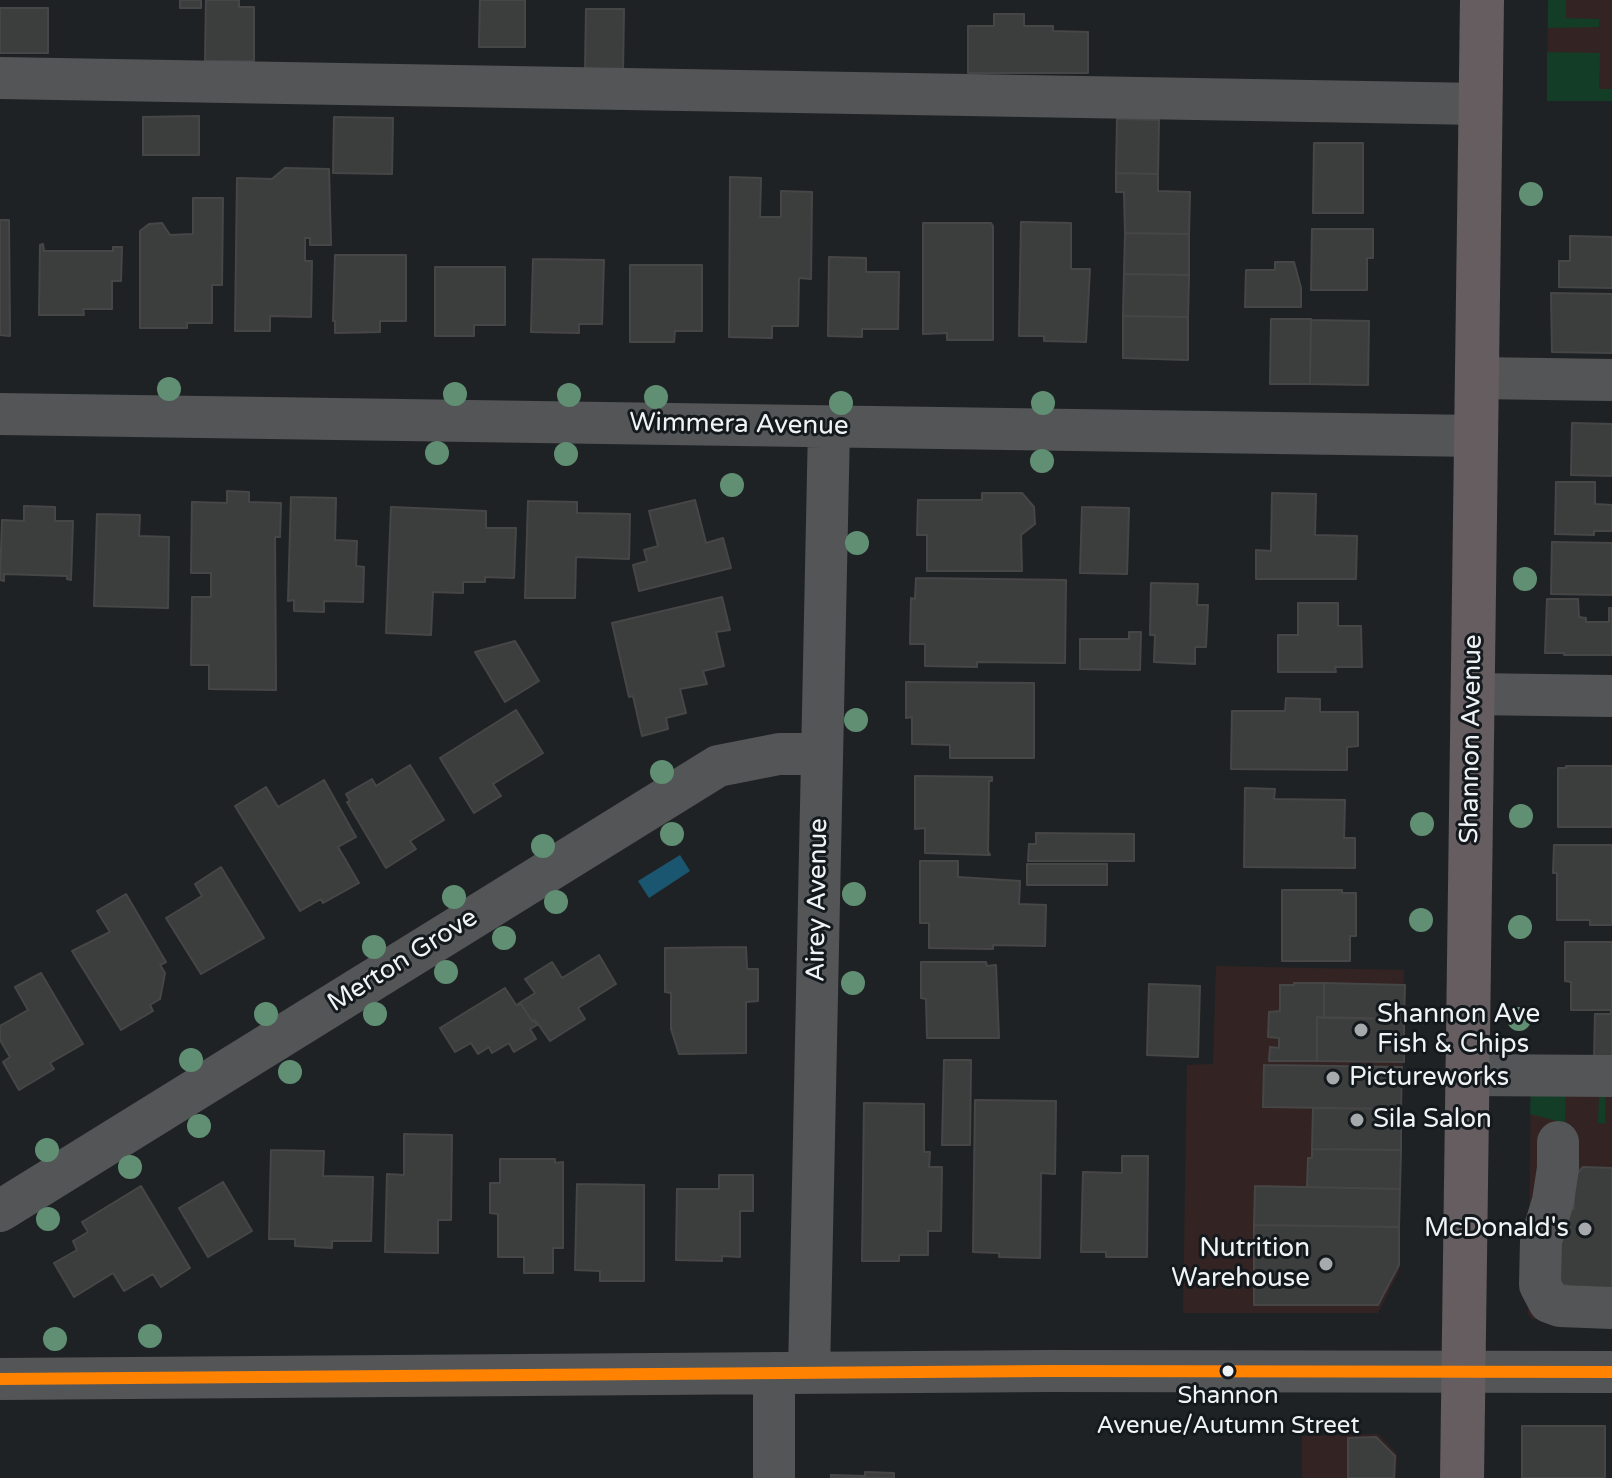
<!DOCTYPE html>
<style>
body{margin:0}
canvas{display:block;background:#1f2224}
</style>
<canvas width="1612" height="1478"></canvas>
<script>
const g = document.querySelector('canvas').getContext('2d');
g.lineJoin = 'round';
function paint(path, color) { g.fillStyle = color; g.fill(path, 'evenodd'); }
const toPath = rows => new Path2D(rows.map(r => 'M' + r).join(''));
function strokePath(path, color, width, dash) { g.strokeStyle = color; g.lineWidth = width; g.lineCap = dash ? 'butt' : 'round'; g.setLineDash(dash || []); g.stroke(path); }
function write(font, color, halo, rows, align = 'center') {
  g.font = font + ' "Varela Round",sans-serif'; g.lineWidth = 6; g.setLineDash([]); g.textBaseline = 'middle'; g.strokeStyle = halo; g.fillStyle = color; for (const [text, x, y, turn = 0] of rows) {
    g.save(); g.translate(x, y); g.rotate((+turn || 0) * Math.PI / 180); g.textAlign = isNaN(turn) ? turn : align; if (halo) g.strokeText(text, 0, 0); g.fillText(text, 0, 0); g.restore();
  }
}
const commercial = toPath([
 [1548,0,1612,0,1612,101,1547,101],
 [1216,966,1404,970,1399,1271,1378,1313,1183,1313,1187,1065,1213,1064],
 [1531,1084,1612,1085,1612,1320,1532,1319,1528,1314],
 [1378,1434,1397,1454,1396,1478,1302,1478,1302,1436]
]);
const green = toPath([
 [1548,0,1566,0,1566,18,1599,19,1599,27,1548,28],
 [1547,52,1600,53,1599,89,1612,89,1612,101,1547,101],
 [1531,1084,1606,1092,1605,1124,1598,1123,1599,1093,1566,1093,1565,1123,1530,1114]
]);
const water = toPath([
 [680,855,690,871,649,898,638,881]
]);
const building = toPath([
 [180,0,201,0,201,8,180,8,180,0],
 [206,0,239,0,239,7,254,7,254,61,205,61,206,0],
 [480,0,525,0,525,47,479,47,480,0],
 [0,8,48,8,48,53,0,53,0,8],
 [586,9,624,9,623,72,585,72,586,9],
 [994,14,1024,14,1024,26,1053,26,1053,31,1088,32,1088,73,968,73,968,26,994,26,994,14],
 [199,116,199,155,143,155,143,117,199,116],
 [334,117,393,118,392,174,333,173,334,117],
 [1117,119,1159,120,1158,174,1116,173,1117,119],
 [1314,143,1363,143,1363,213,1313,213,1314,143],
 [285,168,329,169,331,245,310,245,310,238,305,238,305,261,312,261,311,317,270,316,270,331,235,331,237,178,272,179,285,168],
 [1116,173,1158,174,1158,191,1190,192,1189,234,1125,233,1124,192,1116,192,1116,173],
 [730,177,761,178,760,217,781,217,781,191,812,192,811,279,799,278,798,326,772,326,772,338,729,337,730,177],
 [193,198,223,198,222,285,212,285,212,323,187,323,187,328,140,328,140,231,149,224,162,223,170,235,193,234,193,198],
 [0,220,9,220,10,336,0,335,0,220],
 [1021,222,1071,223,1071,269,1090,269,1086,342,1044,341,1044,336,1019,336,1021,222],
 [923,223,991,223,993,226,993,340,947,340,947,333,923,334,923,223],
 [1312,229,1373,229,1373,258,1367,258,1367,290,1311,290,1312,229],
 [1125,233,1189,234,1189,275,1124,274,1125,233],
 [1570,236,1612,237,1612,288,1559,287,1559,261,1570,261,1570,236],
 [43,244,44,251,113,251,113,247,122,247,121,281,112,281,112,309,83,309,84,315,39,315,40,245,43,244],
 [335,255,406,255,406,321,380,321,380,332,335,333,335,321,333,321,335,255],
 [829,257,866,258,866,272,899,272,898,329,862,329,862,337,828,336,829,257],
 [533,259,604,260,602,324,579,324,579,333,531,332,533,259],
 [1275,262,1294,262,1301,288,1301,307,1245,307,1246,270,1275,270,1275,262],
 [630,265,702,265,702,331,675,331,674,342,630,342,630,265],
 [435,267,505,267,505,325,474,325,474,336,435,336,435,267],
 [1124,274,1189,275,1188,317,1123,316,1124,274],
 [1551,293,1612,294,1612,353,1552,352,1551,293],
 [1123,316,1188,317,1188,360,1123,358,1123,316],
 [1271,319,1311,319,1310,384,1270,384,1271,319],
 [1311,320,1369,321,1368,385,1310,384,1311,320],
 [1572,423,1612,424,1612,476,1571,475,1572,423],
 [1556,482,1595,482,1595,504,1612,505,1612,531,1594,531,1594,535,1555,534,1556,482],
 [227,491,249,492,249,502,281,503,280,537,275,537,276,690,209,689,209,665,191,665,192,597,211,597,211,573,191,573,192,502,227,503,227,491],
 [982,493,1022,493,1034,507,1035,524,1021,535,1022,571,927,571,927,535,917,535,918,500,982,500,982,493],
 [1272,493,1316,494,1315,535,1357,536,1356,579,1256,579,1256,550,1271,551,1272,493],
 [291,497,336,498,335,540,357,541,356,566,364,567,363,602,324,601,324,612,294,611,294,600,288,601,291,497],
 [695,500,706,543,723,538,731,568,639,591,633,565,647,561,644,550,658,546,649,511,695,500],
 [528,501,577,502,577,513,630,514,629,559,576,557,575,598,525,598,528,501],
 [24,506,55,507,55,521,73,521,71,580,67,579,67,576,4,574,4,581,0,580,2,520,24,521,24,506],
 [391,507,486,511,486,528,516,528,514,578,485,577,485,582,463,582,463,593,433,592,431,635,386,633,391,507],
 [1082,507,1129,508,1127,574,1080,573,1082,507],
 [97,514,140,515,139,536,169,537,168,608,94,606,97,514],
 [1552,542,1612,543,1612,595,1551,594,1552,542],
 [916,578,1066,580,1065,663,977,662,977,667,925,666,925,644,910,644,911,598,915,599,916,578],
 [1151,583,1198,584,1197,605,1208,605,1206,647,1195,647,1195,664,1154,662,1155,635,1150,635,1151,583],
 [722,597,730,630,716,632,724,666,703,671,707,684,680,689,686,713,666,718,668,729,642,736,633,696,629,697,612,623,722,597],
 [1547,599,1578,599,1579,617,1586,618,1586,622,1609,622,1609,608,1612,608,1612,655,1564,655,1564,653,1545,653,1547,599],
 [1298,603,1338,603,1338,626,1361,626,1362,667,1335,667,1336,672,1278,672,1278,635,1298,635,1298,603],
 [1129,632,1141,632,1140,670,1080,669,1080,639,1129,639,1129,632],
 [515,641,539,681,505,702,475,652,515,641],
 [906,682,1034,683,1034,758,950,758,950,745,912,744,912,717,906,718,906,682],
 [1286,698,1320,699,1320,712,1358,712,1358,746,1347,747,1347,770,1231,769,1232,711,1285,711,1286,698],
 [516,710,543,753,493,784,501,796,474,813,440,758,516,710],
 [410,765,444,820,410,841,416,849,386,868,347,802,350,801,346,794,372,779,376,786,410,765],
 [1566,766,1612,766,1612,827,1558,827,1558,768,1566,768,1566,766],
 [915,776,992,777,992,781,989,781,988,851,990,855,925,853,925,828,915,829,915,776],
 [324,780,356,837,338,847,359,883,323,903,321,899,300,911,235,806,266,787,278,807,324,780],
 [1245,788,1275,789,1274,799,1345,800,1344,838,1355,838,1355,868,1244,867,1245,788],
 [1036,833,1134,834,1134,861,1028,861,1029,844,1036,844,1036,833],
 [1554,845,1612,845,1612,925,1590,925,1590,920,1557,920,1557,873,1553,873,1554,845],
 [920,861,958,861,958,877,1020,881,1019,904,1046,905,1045,946,993,945,993,949,929,948,929,923,920,923,920,861],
 [1027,864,1107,864,1107,885,1027,885,1027,864],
 [221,867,264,938,201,974,166,918,202,896,195,884,221,867],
 [1282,890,1342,890,1342,893,1356,893,1356,936,1350,936,1350,961,1282,961,1282,890],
 [126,894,166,962,160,965,165,973,160,999,150,1005,153,1011,121,1030,72,951,110,932,97,911,126,894],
 [1565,942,1612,942,1612,1058,1594,1058,1595,1014,1611,1014,1611,1010,1571,1010,1571,982,1565,981,1565,942],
 [746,947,747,969,758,969,758,1001,746,1002,746,1053,679,1054,671,1029,671,993,665,992,665,948,746,947],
 [599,955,616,984,578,1008,585,1019,550,1041,538,1024,534,1020,532,1021,521,1004,518,1004,535,993,525,979,552,962,562,978,599,955],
 [921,962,986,962,987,966,996,965,999,1038,927,1038,926,999,921,998,921,962],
 [41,973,83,1044,50,1063,54,1069,19,1090,3,1062,10,1057,0,1040,0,1026,28,1010,15,987,41,973],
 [1294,983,1324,983,1324,1018,1317,1017,1317,1061,1269,1061,1270,1047,1279,1048,1279,1038,1268,1037,1269,1012,1280,1011,1280,985,1294,985,1294,983],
 [1324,983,1405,985,1404,1019,1324,1018,1324,983],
 [1149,984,1200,986,1198,1057,1147,1055,1149,984],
 [505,988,516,1005,521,1004,532,1021,534,1020,537,1025,530,1029,536,1039,514,1052,509,1043,492,1053,489,1047,478,1054,471,1043,455,1052,440,1028,505,988],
 [1317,1017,1404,1019,1404,1062,1317,1061,1317,1017],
 [944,1060,971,1060,970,1145,942,1145,944,1060],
 [1264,1065,1402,1067,1401,1109,1263,1107,1264,1065],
 [975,1100,1056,1101,1055,1174,1041,1173,1040,1258,999,1257,999,1253,973,1252,975,1100],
 [864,1103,924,1104,924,1152,930,1152,929,1167,942,1167,941,1231,928,1231,928,1255,899,1255,899,1261,862,1261,864,1103],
 [1313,1108,1401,1109,1401,1150,1312,1149,1313,1108],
 [404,1134,452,1135,451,1220,438,1220,438,1253,385,1252,387,1174,404,1175,404,1134],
 [1312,1149,1401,1150,1400,1189,1307,1187,1308,1158,1312,1158,1312,1149],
 [271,1150,324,1151,323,1176,373,1177,371,1241,332,1241,332,1248,295,1246,295,1239,269,1239,271,1150],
 [1122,1156,1148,1156,1147,1257,1106,1257,1106,1252,1081,1252,1083,1172,1122,1173,1122,1156],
 [500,1159,555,1159,555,1163,563,1162,563,1248,553,1248,553,1273,524,1273,524,1257,498,1257,498,1214,490,1213,490,1183,500,1183,500,1159],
 [1583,1167,1612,1168,1612,1294,1567,1293,1567,1285,1561,1285,1554,1262,1567,1209,1574,1209,1574,1177,1583,1167],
 [719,1175,753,1175,753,1211,740,1211,740,1257,722,1256,722,1261,676,1260,677,1189,719,1189,719,1175],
 [223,1182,252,1231,208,1257,179,1208,223,1182],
 [577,1184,644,1185,644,1281,600,1281,600,1271,575,1270,577,1184],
 [141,1186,190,1268,161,1287,153,1274,124,1291,113,1273,74,1297,54,1263,77,1250,73,1241,88,1232,82,1222,141,1186],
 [1255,1186,1400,1189,1399,1227,1254,1225,1255,1186],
 [1254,1225,1399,1227,1399,1265,1378,1305,1254,1305,1254,1225],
 [1522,1426,1605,1426,1605,1478,1522,1478,1522,1426],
 [1376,1437,1395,1456,1394,1478,1348,1478,1348,1438,1376,1437],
 [865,1472,894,1473,894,1478,831,1478,831,1475,865,1476,865,1472]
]);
const minor = toPath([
 [0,78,1480,104],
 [1477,378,1612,380],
 [0,414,1477,436],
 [1472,694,1612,696],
 [1467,1075,1612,1076],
 [1558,1142,1558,1168,1553,1201,1541,1241,1540,1285,1549,1302,1560,1306,1612,1308],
 [0,1211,718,766,779,754,821,754],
 [809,1373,829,427],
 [0,1379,1049,1371,1612,1372],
 [774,1478,774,1373]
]);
const major = toPath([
 [1462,1478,1482,0]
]);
const bus1 = toPath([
 [0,1379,1049,1371,1612,1372]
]);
const trees = [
 [1531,194],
 [169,389],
 [455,394],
 [569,395],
 [656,397],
 [841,403],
 [1043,403],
 [437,453],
 [566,454],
 [1042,461],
 [732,485],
 [857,543],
 [1525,579],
 [856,720],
 [662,772],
 [1521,816],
 [1422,824],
 [672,834],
 [543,846],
 [854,894],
 [454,897],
 [556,902],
 [1421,920],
 [1520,927],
 [504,938],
 [374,947],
 [446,972],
 [853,983],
 [266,1014],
 [375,1014],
 [1519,1019],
 [191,1060],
 [290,1072],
 [199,1126],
 [47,1150],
 [130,1167],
 [48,1219],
 [150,1336],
 [55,1339]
];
const markers = [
 [1361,1030,8,"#a6aaac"],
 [1333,1078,8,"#a6aaac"],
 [1357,1120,8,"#a6aaac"],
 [1585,1229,8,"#a6aaac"],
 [1326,1264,8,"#a6aaac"],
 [1228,1371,7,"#eff3f5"]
];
const busNames = [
 ["Shannon",1228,1397],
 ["Avenue/Autumn Street",1228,1427]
];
const streetNames = [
 ["Wimmera Avenue",739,425,1],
 ["Shannon Avenue",1472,739,-89],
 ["Airey Avenue",818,900,-89],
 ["Merton Grove",403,961,-32]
];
const poiNames = [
 ["Shannon Ave",1377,1015],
 ["Fish & Chips",1377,1045],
 ["Pictureworks",1349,1078],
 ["Sila Salon",1373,1120],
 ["McDonald's",1569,1229,"right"],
 ["Nutrition",1310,1249,"right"],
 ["Warehouse",1310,1279,"right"]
];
paint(commercial, '#332323');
paint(green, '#133d27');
paint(water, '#1a566f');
paint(building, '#3c3d3d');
strokePath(building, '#474647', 2);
strokePath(minor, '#535556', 42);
strokePath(major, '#655d60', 44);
strokePath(bus1, '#ff8200', 12);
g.fillStyle = '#618f74';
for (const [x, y] of trees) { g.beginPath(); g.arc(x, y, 12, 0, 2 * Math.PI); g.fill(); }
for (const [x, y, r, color] of markers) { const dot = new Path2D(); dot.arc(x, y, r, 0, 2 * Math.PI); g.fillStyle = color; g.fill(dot); strokePath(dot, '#14191d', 3); }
write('24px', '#eff3f5', '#14191d', busNames);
write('26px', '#eff3f5', '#14191d', streetNames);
write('26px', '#eff3f5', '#14191d', poiNames, 'left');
</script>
